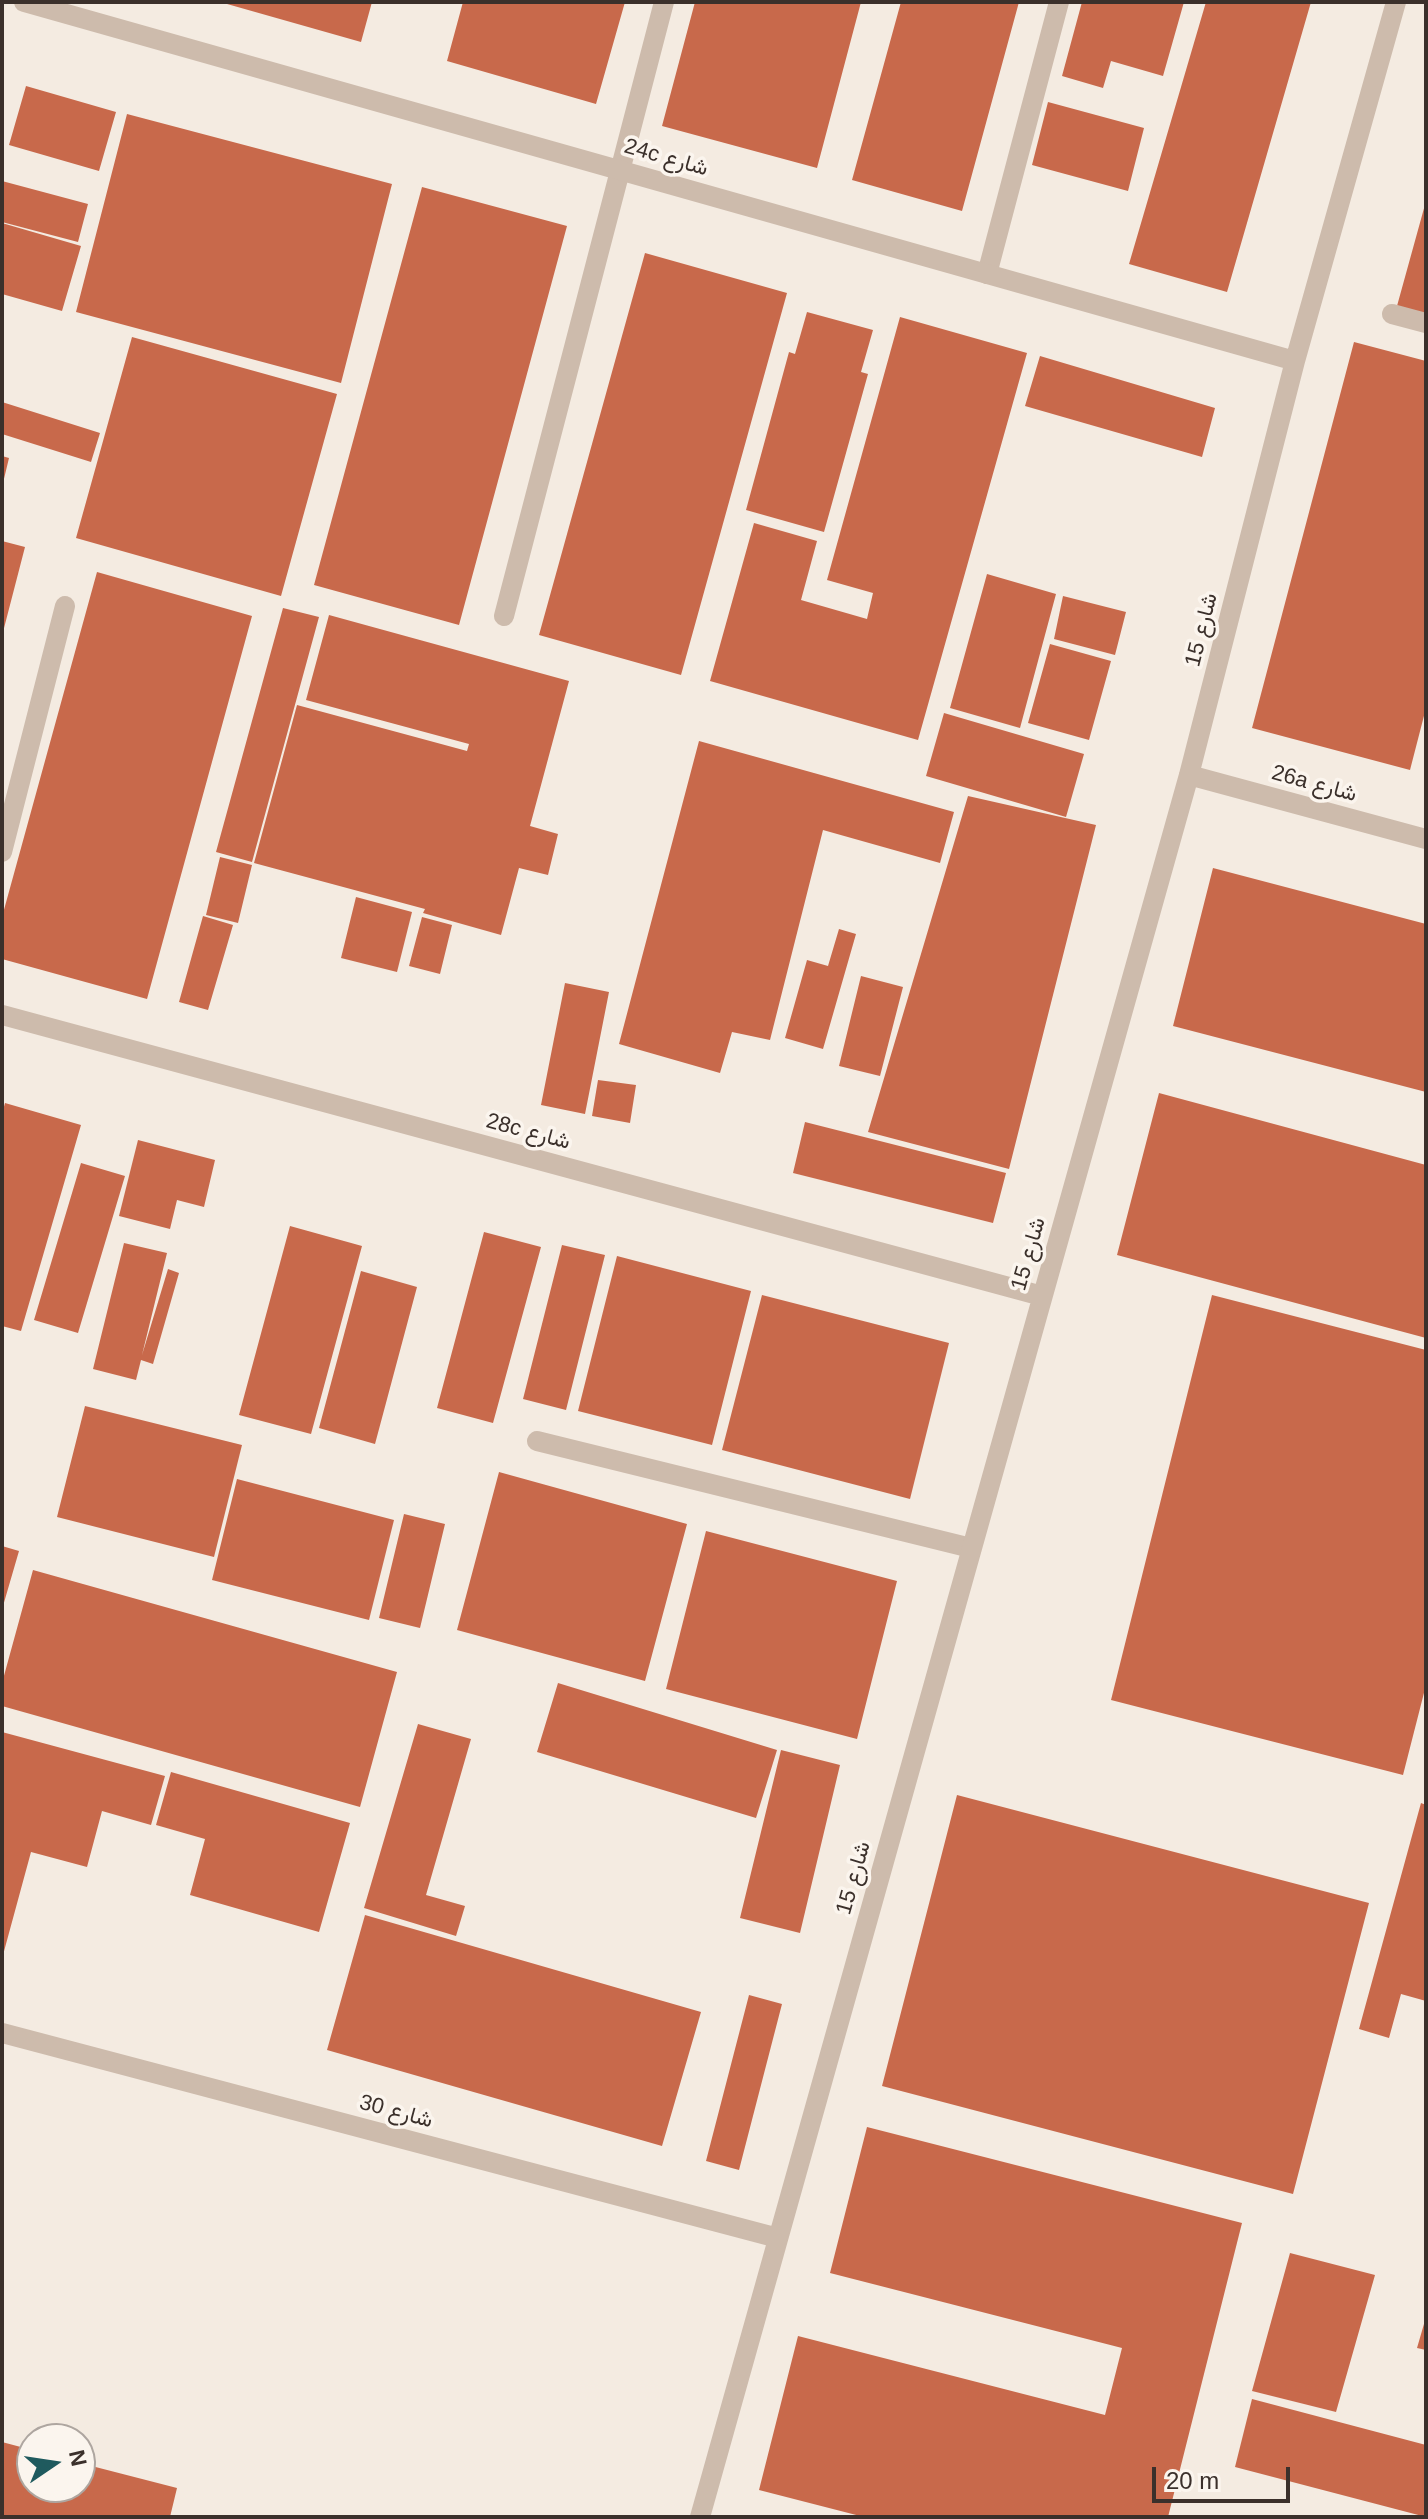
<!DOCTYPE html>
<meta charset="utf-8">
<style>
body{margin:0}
#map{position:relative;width:1428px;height:2519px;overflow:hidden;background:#f4ebe1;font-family:Arial,sans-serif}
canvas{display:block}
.frame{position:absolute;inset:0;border:4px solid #3b302b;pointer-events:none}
.north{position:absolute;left:16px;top:2423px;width:80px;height:80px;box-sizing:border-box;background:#fbf5ee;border:2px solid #aea6a0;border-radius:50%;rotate:77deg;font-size:22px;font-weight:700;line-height:32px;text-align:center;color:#3b302b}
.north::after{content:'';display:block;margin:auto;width:28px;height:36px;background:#1f5a5e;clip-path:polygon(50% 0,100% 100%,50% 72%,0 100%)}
.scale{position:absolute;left:1152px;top:2467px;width:138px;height:36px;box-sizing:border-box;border:4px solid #3b302b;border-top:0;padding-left:10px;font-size:24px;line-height:28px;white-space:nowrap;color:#3b302b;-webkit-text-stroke:6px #fbf5ee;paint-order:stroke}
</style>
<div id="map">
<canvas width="1428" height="2519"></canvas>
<div class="frame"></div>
<div class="north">N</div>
<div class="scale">20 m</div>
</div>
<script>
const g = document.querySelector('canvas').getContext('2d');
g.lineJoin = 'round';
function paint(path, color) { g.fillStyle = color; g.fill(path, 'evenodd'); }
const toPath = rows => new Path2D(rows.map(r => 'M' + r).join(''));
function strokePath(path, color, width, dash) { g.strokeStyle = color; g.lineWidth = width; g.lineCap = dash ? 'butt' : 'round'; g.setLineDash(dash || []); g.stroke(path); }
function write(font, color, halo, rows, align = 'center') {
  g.font = font + ' Arial,Vazirmatn,sans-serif'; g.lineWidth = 7; g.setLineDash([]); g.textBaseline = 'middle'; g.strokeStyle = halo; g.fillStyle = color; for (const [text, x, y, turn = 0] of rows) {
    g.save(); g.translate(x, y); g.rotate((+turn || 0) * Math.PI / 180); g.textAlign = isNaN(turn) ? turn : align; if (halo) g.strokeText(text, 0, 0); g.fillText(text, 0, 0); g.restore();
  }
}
const building = toPath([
 [220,2,372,2,361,42],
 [463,2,625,2,596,104,447,61],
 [695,2,861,2,817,168,662,126],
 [901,2,1019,2,962,211,852,180],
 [1082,2,1184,2,1163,76,1111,61,1103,88,1062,76],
 [1206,2,1311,2,1227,292,1129,264],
 [26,86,116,112,99,171,9,145],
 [1048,102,1144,128,1128,191,1032,165],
 [127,114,392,184,341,383,76,312],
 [2,181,88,204,78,242,2,222],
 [422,187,567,226,459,625,314,585],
 [1426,201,1426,314,1397,306],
 [2,223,81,246,62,311,2,294],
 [645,253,787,293,681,675,539,635],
 [807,312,873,330,861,372,868,374,824,532,746,510,789,352,795,354],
 [900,317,1027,353,918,740,710,681,754,523,817,541,801,600,867,619,873,593,827,580],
 [132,337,337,394,281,596,76,538],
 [1354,342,1426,361,1426,708,1410,770,1252,728],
 [1040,356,1215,408,1202,457,1025,406],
 [2,402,100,433,91,462,2,434],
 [2,456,9,458,3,483,2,483],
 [2,541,25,547,3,632,2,631],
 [97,572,252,616,147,999,2,959,2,917],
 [987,574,1056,594,1020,728,950,708],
 [1063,596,1126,612,1115,655,1054,639],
 [283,608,319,617,252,862,216,852],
 [329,615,569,681,530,826,558,834,548,875,519,868,501,935,423,913,425,909,254,863,297,705,467,751,469,744,306,700],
 [1050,644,1111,661,1089,740,1028,723],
 [944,713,1084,754,1066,817,926,776],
 [699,741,954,812,940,863,823,830,770,1040,732,1032,720,1073,619,1044],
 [968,796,1096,825,1009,1169,868,1132],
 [220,857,252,865,238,923,206,915],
 [1213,868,1426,924,1426,1092,1173,1026],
 [356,897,412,912,397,972,341,958],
 [203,916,233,925,208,1010,179,1002],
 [422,917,452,925,440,974,409,966],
 [839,929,856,934,823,1049,785,1038,807,960,828,966],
 [861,976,903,987,880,1076,839,1066],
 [565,983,609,992,585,1114,541,1105],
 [598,1080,636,1085,630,1123,592,1116],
 [1159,1093,1426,1165,1426,1338,1117,1255],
 [5,1103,81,1125,21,1331,2,1326,2,1114],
 [805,1122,1006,1173,993,1223,793,1173],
 [138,1140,215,1160,204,1207,177,1200,170,1229,119,1216],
 [81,1163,125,1176,78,1333,34,1320],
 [290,1226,362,1246,311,1434,239,1415],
 [484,1232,541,1247,493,1423,437,1408],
 [124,1243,167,1253,142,1355,168,1269,179,1273,153,1364,141,1360,136,1380,93,1369],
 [562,1245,605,1255,566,1410,523,1399],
 [617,1256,751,1291,712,1445,578,1411],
 [361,1271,417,1287,375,1444,319,1428],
 [762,1295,949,1343,910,1499,722,1450],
 [1212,1295,1426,1350,1426,1685,1403,1775,1111,1700],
 [85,1406,242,1445,214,1557,57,1517],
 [499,1472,687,1524,645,1681,457,1630],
 [237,1479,394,1520,369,1620,212,1580],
 [404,1514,445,1524,420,1628,379,1618],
 [706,1531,897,1581,857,1739,666,1689],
 [2,1546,19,1551,3,1606,2,1606],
 [33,1570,397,1672,360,1807,2,1706,2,1683],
 [558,1683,777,1750,756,1818,537,1752],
 [418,1724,471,1739,426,1895,465,1906,456,1936,364,1908],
 [2,1732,165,1776,151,1825,102,1811,87,1867,31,1852,3,1955],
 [781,1750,840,1765,800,1933,740,1918],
 [171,1772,350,1823,319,1932,190,1895,205,1839,156,1825],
 [957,1795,1369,1903,1293,2194,882,2086],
 [1421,1803,1426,1805,1426,2001,1401,1994,1389,2038,1359,2029],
 [365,1915,701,2012,662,2146,327,2050],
 [749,1995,782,2004,739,2170,706,2161],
 [867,2127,1242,2223,1168,2517,864,2517,759,2490,798,2336,1105,2415,1122,2348,830,2273],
 [1290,2253,1375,2275,1336,2412,1252,2391],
 [1426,2317,1426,2350,1417,2348],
 [1252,2399,1426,2445,1426,2517,1235,2467],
 [2,2442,32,2450,32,2487,80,2487,80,2463,177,2488,170,2517,2,2517]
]);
const service = toPath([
 [987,274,1059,2],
 [1392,314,1426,323],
 [504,616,664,2],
 [2,852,65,606],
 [537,1441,971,1548]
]);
const minor = toPath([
 [24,2,1295,361],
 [1189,775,1426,839],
 [2,1015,1042,1296],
 [2,2033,778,2238],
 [700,2517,1189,775,1295,361,1396,2]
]);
const streetNames = [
 ["24c شارع",666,158,16],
 ["شارع 15",1202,630,-76],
 ["26a شارع",1314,784,15],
 ["28c شارع",528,1132,15],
 ["شارع 15",1029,1254,-74],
 ["شارع 15",854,1878,-74],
 ["شارع 30",396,2112,15]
];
paint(building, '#c8694b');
strokePath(service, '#cdbbac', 20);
strokePath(minor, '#cdbbac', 20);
write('22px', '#3b302b', '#fbf5ee', streetNames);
</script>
